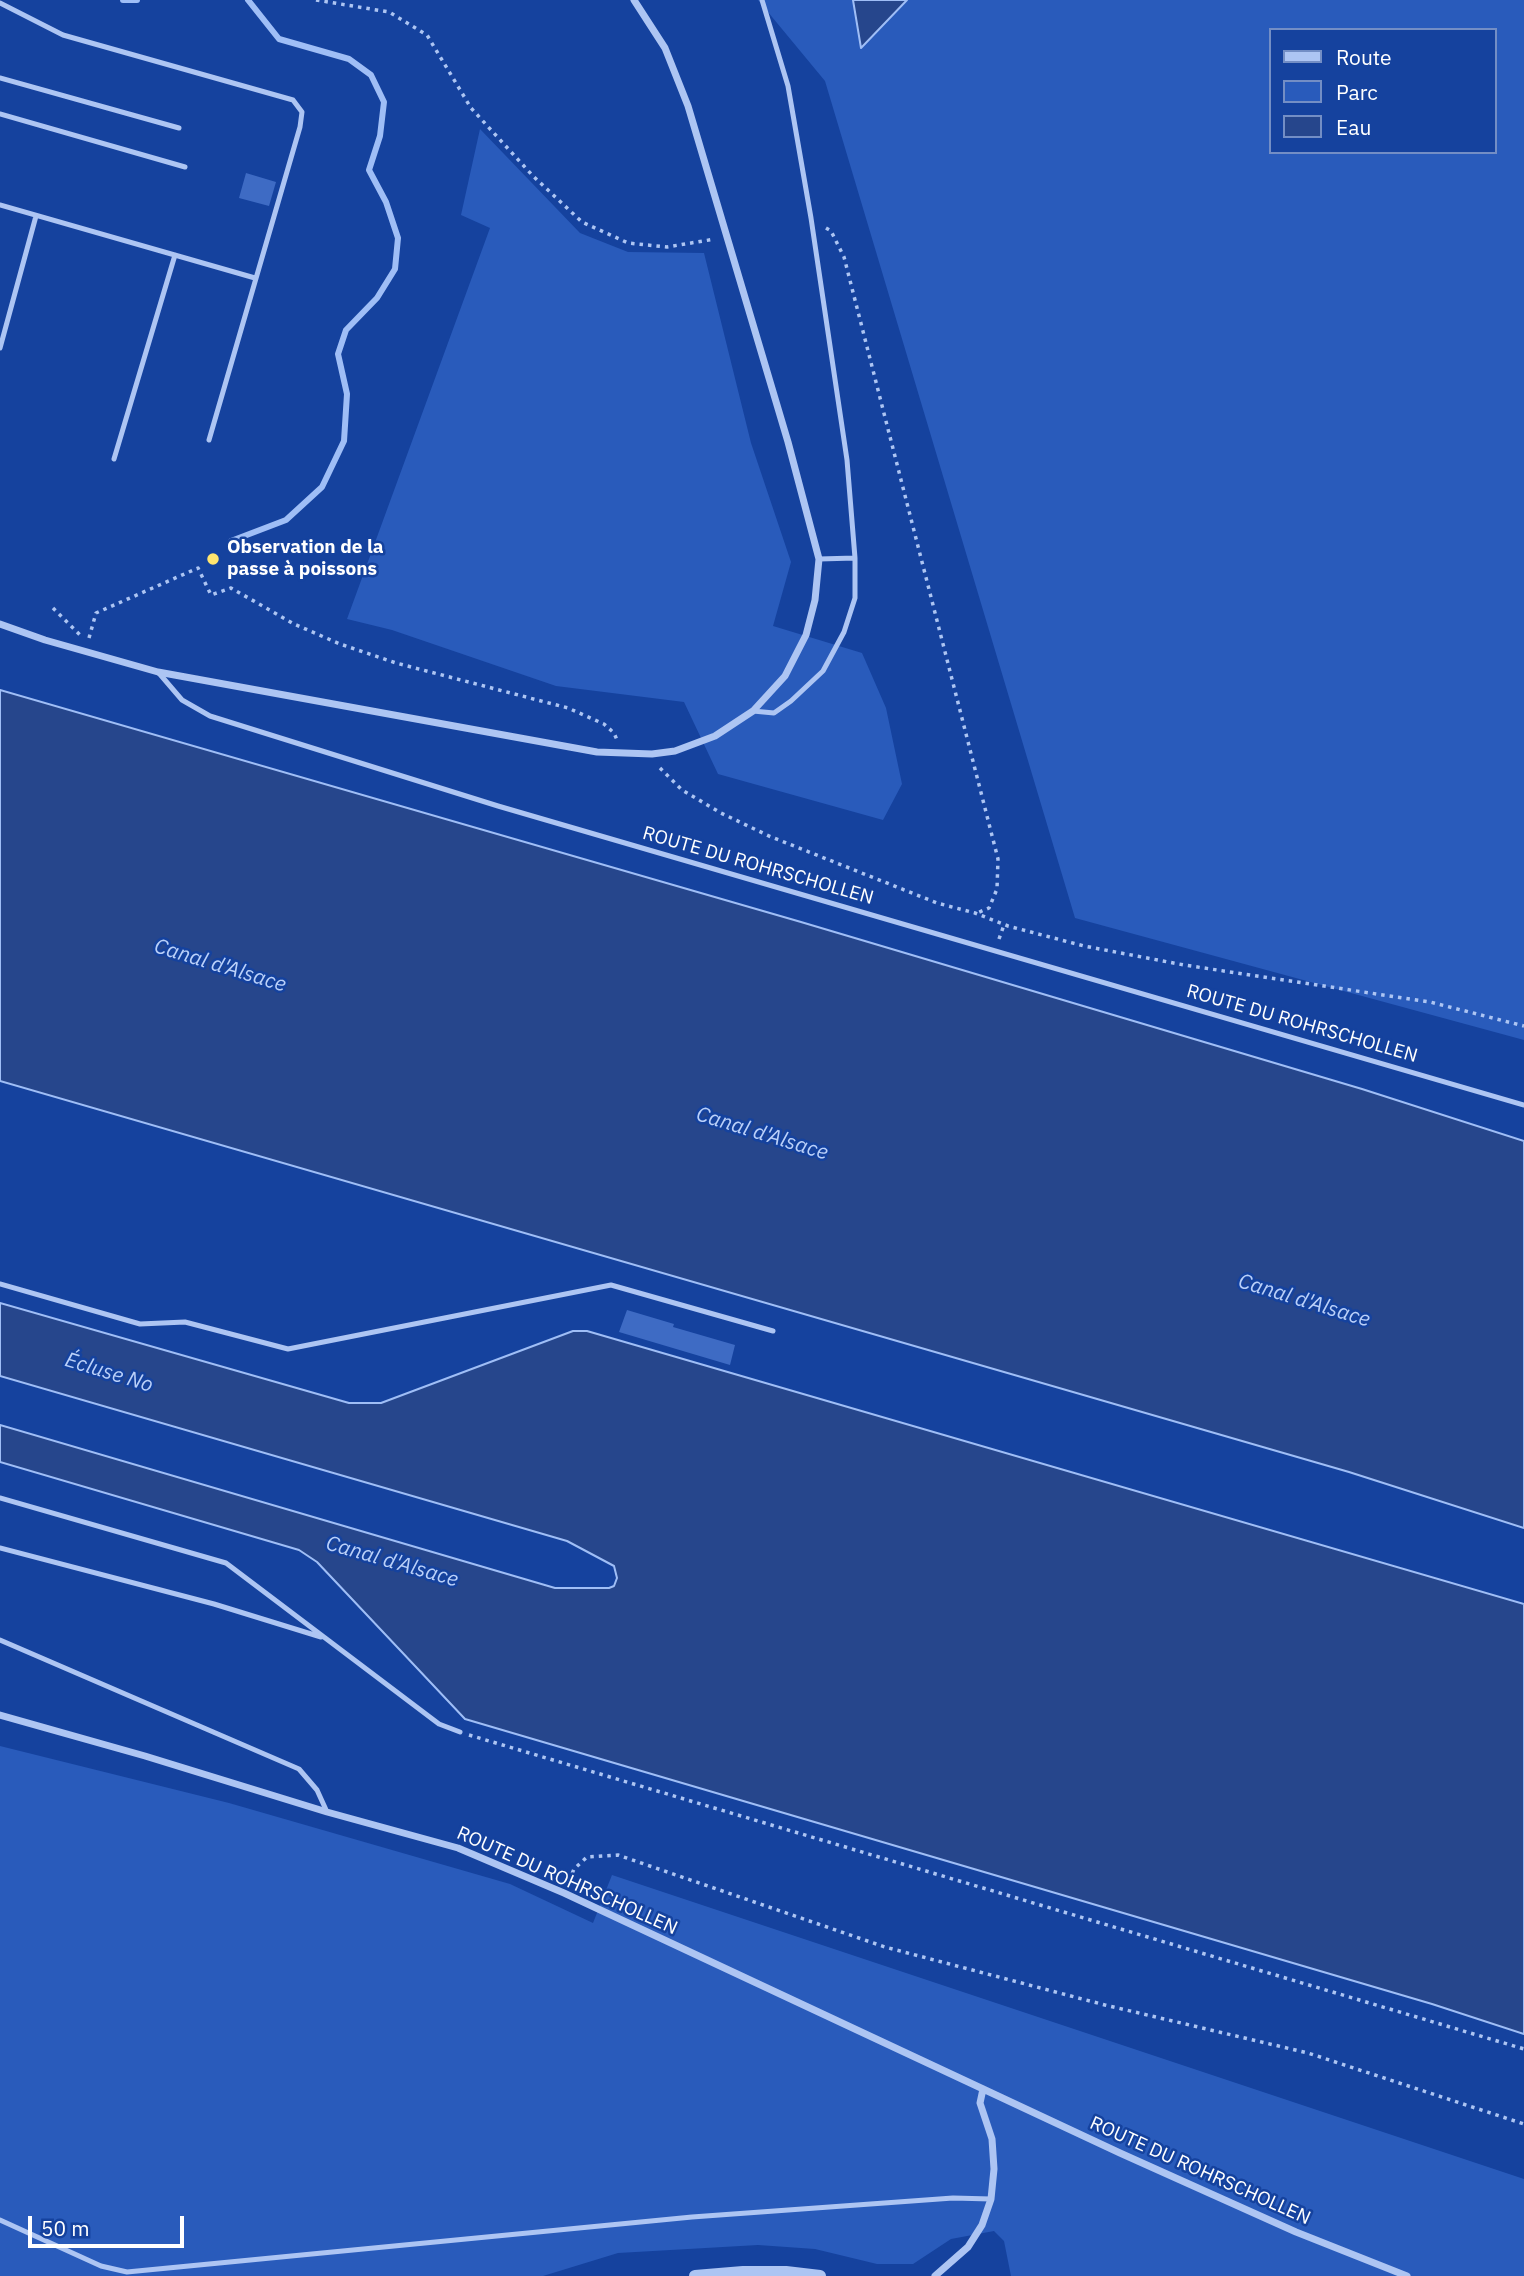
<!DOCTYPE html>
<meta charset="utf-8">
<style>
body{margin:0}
#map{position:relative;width:1524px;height:2276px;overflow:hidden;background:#15429e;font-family:"IBM Plex Sans",sans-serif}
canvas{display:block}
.legend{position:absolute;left:1269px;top:28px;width:228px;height:126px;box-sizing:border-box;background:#15429e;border:2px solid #738ec5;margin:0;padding:9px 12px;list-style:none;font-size:21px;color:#fff}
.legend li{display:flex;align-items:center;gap:14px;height:35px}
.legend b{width:35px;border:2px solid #738ec5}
.scale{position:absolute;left:28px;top:2216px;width:156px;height:32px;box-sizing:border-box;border:4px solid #fff;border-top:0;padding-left:9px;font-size:21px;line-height:24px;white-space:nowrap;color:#fff;-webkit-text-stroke:5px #15429e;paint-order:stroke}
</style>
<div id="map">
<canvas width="1524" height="2276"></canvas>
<ul class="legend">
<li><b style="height:9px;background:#adc5f3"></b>Route</li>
<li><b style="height:19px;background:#295bbb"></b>Parc</li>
<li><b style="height:19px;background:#26468c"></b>Eau</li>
</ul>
<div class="scale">50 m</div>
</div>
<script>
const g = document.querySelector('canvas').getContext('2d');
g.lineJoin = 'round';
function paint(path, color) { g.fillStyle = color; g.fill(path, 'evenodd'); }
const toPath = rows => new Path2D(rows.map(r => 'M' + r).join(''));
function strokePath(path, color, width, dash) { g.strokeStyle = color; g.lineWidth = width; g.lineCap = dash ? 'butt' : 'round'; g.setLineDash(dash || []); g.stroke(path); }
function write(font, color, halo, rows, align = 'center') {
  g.font = font + ' "IBM Plex Sans",sans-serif'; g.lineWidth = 5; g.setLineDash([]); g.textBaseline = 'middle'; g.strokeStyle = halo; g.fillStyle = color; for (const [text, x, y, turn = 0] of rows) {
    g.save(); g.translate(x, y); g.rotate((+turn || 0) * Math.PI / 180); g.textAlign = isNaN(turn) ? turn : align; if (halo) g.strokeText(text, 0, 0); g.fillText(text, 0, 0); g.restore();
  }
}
const green = toPath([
 [758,0,1524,0,1524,1040,1075,918,825,81],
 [1270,30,1494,30,1494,152,1270,152],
 [480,129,580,233,628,252,704,253,751,443,791,562,773,626,862,653,886,708,902,784,883,820,718,774,684,702,556,686,392,630,347,619,490,228,461,215],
 [0,1746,229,1803,510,1884,593,1923,612,1875,1524,2179,1524,2276,1011,2276,1004,2241,994,2231,951,2239,913,2264,877,2264,815,2249,758,2245,618,2253,543,2276,0,2276]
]);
const water = toPath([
 [853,0,907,0,861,48,853,0],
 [0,690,801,922,1362,1089,1524,1141,1524,1528,1349,1472,0,1081,0,690],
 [0,1303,349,1403,381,1403,573,1331,587,1331,1524,1604,1524,2034,1432,2004,465,1719,317,1562,299,1550,0,1462,0,1425,555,1588,609,1588,614,1586,617,1578,614,1566,567,1541,0,1376,0,1303]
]);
const stream = toPath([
 [123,0,137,0],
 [231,541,286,520,322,487,344,441,347,394,338,354,346,330,377,298,395,269,398,238,386,202,369,170,380,136,384,102,371,75,349,59,279,39,248,0]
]);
const building = toPath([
 [246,173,276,182,269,206,239,198],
 [627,1310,674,1324,673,1327,735,1345,730,1365,619,1332]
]);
const path = toPath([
 [316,0,389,12,427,35,471,108,533,176,582,222,628,243,667,247,715,239],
 [826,228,831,231,844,257,998,859,997,889,989,908,977,913],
 [53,608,81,636],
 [89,638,96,613,198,568,211,595,231,588,294,624,340,644,396,663,568,708,604,724,614,733,617,740],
 [660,768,682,790,721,813,769,836,937,903,975,913,1008,926,1084,946,1184,965,1430,1002,1524,1026],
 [999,939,1004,925],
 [469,1735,1524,2049],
 [569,1881,574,1869,587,1857,618,1855,885,1947,1105,2005,1308,2053,1524,2124]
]);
const service = toPath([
 [0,3,63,35,293,100,302,112,300,127,209,440],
 [0,78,179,128],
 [0,114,185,167],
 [0,205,255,278],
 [0,348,36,216],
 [114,459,175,255],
 [819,559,855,558],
 [158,672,182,700,210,716,498,806,1524,1105],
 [753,711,774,713,791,701,823,671,844,632,855,598,855,558,847,460,811,218,788,86,762,0],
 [0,1284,140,1324,185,1322,288,1349,611,1285,773,1331],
 [0,1498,226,1563,439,1724,460,1732],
 [0,1548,214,1604,321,1637],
 [0,1640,299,1769,317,1790,327,1812],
 [0,2220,101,2266,127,2272,692,2217,953,2198,991,2199]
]);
const minor = toPath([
 [0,624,45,640,158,672,597,752,652,754,675,751,715,736,753,711,785,676,806,635,815,600,819,559,788,442,688,106,665,48,634,0],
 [0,1715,145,1756,327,1812,458,1848,564,1893,1120,2153,1296,2232,1407,2276],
 [935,2276,968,2247,982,2225,991,2199,994,2169,992,2139,980,2103,983,2089]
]);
const tertiary = toPath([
 [695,2276,743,2272,786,2272,820,2276]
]);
const markers = [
 [213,559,7,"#ffe56f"]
];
const poiNames = [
 ["Observation de la",227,548],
 ["passe à poissons",227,570]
];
const streetNames = [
 ["ROUTE DU ROHRSCHOLLEN",758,866,16],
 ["ROUTE DU ROHRSCHOLLEN",1302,1024,16],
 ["ROUTE DU ROHRSCHOLLEN",567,1881,24],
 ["ROUTE DU ROHRSCHOLLEN",1200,2171,24]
];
const waterNames = [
 ["Canal d'Alsace",220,966,17],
 ["Canal d'Alsace",762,1134,17],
 ["Canal d'Alsace",1304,1301,17],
 ["Écluse No",109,1373,17],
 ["Canal d'Alsace",392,1562,16]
];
paint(green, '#295bbb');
paint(water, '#26468c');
strokePath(water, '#9fbef6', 2);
strokePath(stream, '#9fbef6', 6);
paint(building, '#3e6bc4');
strokePath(path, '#adc5f3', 3.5, [3.5, 5]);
strokePath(service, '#adc5f3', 5);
strokePath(minor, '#adc5f3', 7);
strokePath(tertiary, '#adc5f3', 12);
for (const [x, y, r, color] of markers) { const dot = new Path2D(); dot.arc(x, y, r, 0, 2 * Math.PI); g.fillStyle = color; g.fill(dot); strokePath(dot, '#15429e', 2.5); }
write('bold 19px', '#fff', '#15429e', poiNames, 'left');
write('19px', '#fff', '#15429e', streetNames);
write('italic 21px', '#bad0f9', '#15429e', waterNames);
</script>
